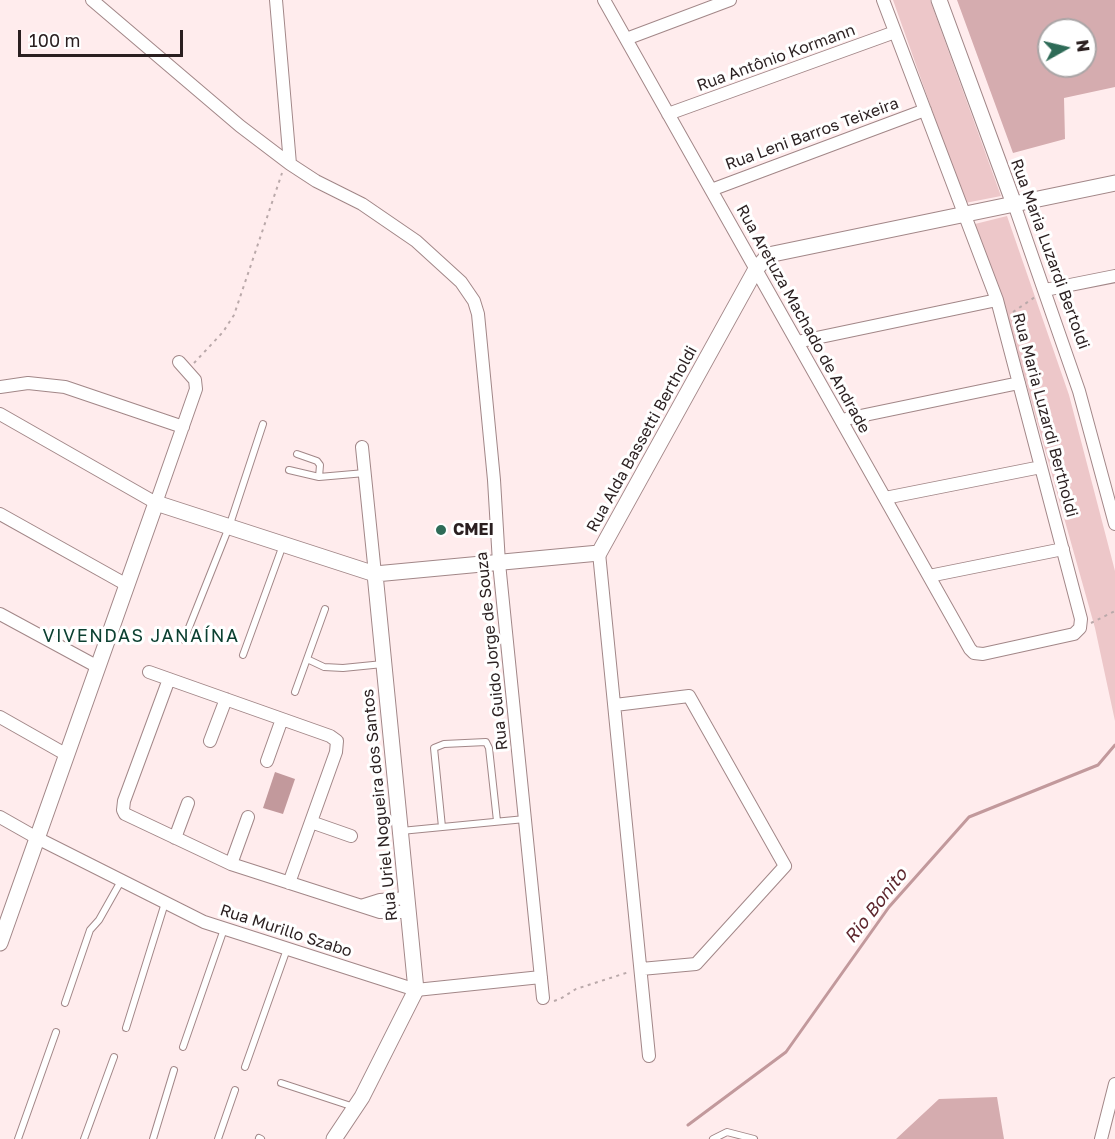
<!DOCTYPE html>
<meta charset="utf-8">
<style>
body{margin:0}
#map{position:relative;width:1115px;height:1139px;overflow:hidden;background:#ffeced;font-family:"Golos Text",sans-serif}
canvas{display:block}
.north{position:absolute;left:1037px;top:18px;width:60px;height:60px;box-sizing:border-box;background:#fff;border:2px solid #aaa5a6;border-radius:50%;rotate:82deg;font-size:16px;font-weight:700;line-height:24px;text-align:center;color:#2a1f20}
.north::after{content:'';display:block;margin:auto;width:21px;height:27px;background:#2e6b57;clip-path:polygon(50% 0,100% 100%,50% 72%,0 100%)}
.scale{position:absolute;left:18px;top:30px;width:165px;height:27px;box-sizing:border-box;border:3px solid #2a1f20;border-top:0;padding-left:8px;font-size:18px;line-height:21px;white-space:nowrap;color:#2a1f20;-webkit-text-stroke:4px #fff;paint-order:stroke}
</style>
<div id="map">
<canvas width="1115" height="1139"></canvas>
<div class="north">N</div>
<div class="scale">100 m</div>
</div>
<script>
const g = document.querySelector('canvas').getContext('2d');
g.lineJoin = 'round';
function paint(path, color) { g.fillStyle = color; g.fill(path, 'evenodd'); }
const toPath = rows => new Path2D(rows.map(r => 'M' + r).join(''));
function strokePath(path, color, width, dash) { g.strokeStyle = color; g.lineWidth = width; g.lineCap = dash ? 'butt' : 'round'; g.setLineDash(dash || []); g.stroke(path); }
function write(font, color, halo, rows, align = 'center') {
  g.font = font + ' "Golos Text",sans-serif'; g.lineWidth = 6; g.setLineDash([]); g.textBaseline = 'middle'; g.strokeStyle = halo; g.fillStyle = color; for (const [text, x, y, turn = 0] of rows) {
    g.save(); g.translate(x, y); g.rotate((+turn || 0) * Math.PI / 180); g.textAlign = isNaN(turn) ? turn : align; if (halo) g.strokeText(text, 0, 0); g.fillText(text, 0, 0); g.restore();
  }
}
const green = toPath([
 [893,0,930,0,1001,196,965,203],
 [1007,216,1069,395,1115,571,1115,721,1095,628,1002,297,975,224]
]);
const forest = toPath([
 [957,0,1115,0,1115,87,1064,98,1065,139,1013,153],
 [1049,30,1085,30,1085,66,1049,66],
 [997,1097,1004,1139,896,1139,939,1099]
]);
const water = toPath([
 [275,772,295,779,283,814,263,808]
]);
const stream = toPath([
 [688,1125,786,1052,889,907,969,817,1098,765,1115,745]
]);
const path = toPath([
 [1013,312,1035,297],
 [194,363,223,332,234,315,282,173],
 [1091,623,1115,611],
 [554,1001,560,999,576,989,629,972]
]);
const service = toPath([
 [297,454,317,461,320,465,319,477],
 [289,470,319,477,365,473],
 [184,640,229,527,263,424],
 [243,655,283,545],
 [307,659,324,667,343,668,383,664],
 [295,692,325,609],
 [442,827,434,748,444,744,486,742,489,748,497,821],
 [401,831,525,819],
 [65,1003,90,930,99,920,121,881],
 [126,1028,165,903],
 [183,1047,224,929],
 [245,1067,287,949],
 [281,1083,354,1107],
 [259,1138,261,1139],
 [18,1139,56,1032],
 [84,1139,114,1057],
 [153,1139,174,1070],
 [218,1139,235,1090],
 [713,1139,727,1132,754,1139]
]);
const minor = toPath([
 [92,0,240,126,290,164],
 [276,0,290,164,316,181,362,204,416,241,461,282,474,301,478,314,494,480,499,563,543,998],
 [604,0,970,649,974,653,983,654,1074,634,1080,628,1081,619,997,300,883,0],
 [626,39,730,0],
 [668,114,895,32],
 [711,190,925,110],
 [1014,204,1079,391,1115,524],
 [1045,290,1115,276],
 [797,342,997,300],
 [0,387,28,383,65,387,183,427],
 [0,414,156,503,196,389,195,380,179,362],
 [841,420,1019,383],
 [362,447,375,574],
 [885,498,1041,467],
 [0,514,127,585],
 [599,553,649,1056],
 [929,576,1063,549],
 [0,614,98,667],
 [149,672,330,736,337,741,336,752,289,883],
 [169,679,124,801,123,810,125,814,231,864,380,912,408,912],
 [615,705,689,696,785,866,696,964,641,969],
 [0,717,67,755],
 [210,741,226,699],
 [267,761,282,719],
 [0,817,37,838,204,922,416,990,541,977],
 [311,822,351,836],
 [175,838,188,803],
 [231,864,248,817],
 [361,906,380,900,407,898],
 [1101,1139,1115,1084]
]);
const tertiary = toPath([
 [939,0,1014,204],
 [0,943,156,503,375,574,599,553,756,269,767,257,773,254,1115,183],
 [334,1139,362,1097,416,990,375,574]
]);
const markers = [
 [441,530,6,"#2e6b57"]
];
const streetNames = [
 ["Rua Antônio Kormann",776,58,-20],
 ["Rua Leni Barros Teixeira",812,134,-20],
 ["Rua Maria Luzardi Bertoldi",1050,254,70],
 ["Rua Aretuza Machado de Andrade",803,319,61],
 ["Rua Maria Luzardi Bertholdi",1045,415,75],
 ["Rua Alda Bassetti Bertholdi",642,439,-61],
 ["Rua Guido Jorge de Souza",492,651,-96],
 ["Rua Uriel Nogueira dos Santos",380,805,-96],
 ["Rua Murillo Szabo",286,931,18]
];
const poiNames = [
 ["CMEI",453,530]
];
const neighbourhoodNames = [
 ["VIVENDAS JANAÍNA",141,636]
];
const waterNames = [
 ["Rio Bonito",876,906,-52]
];
paint(green, '#edc7c9');
paint(forest, '#d5acaf');
paint(water, '#c2999c');
strokePath(stream, '#c2999c', 3);
strokePath(service, '#a28788', 8);
strokePath(minor, '#a28788', 14);
strokePath(tertiary, '#a28788', 17);
strokePath(path, '#baa9aa', 2, [3, 4.5]);
strokePath(service, '#fff', 6);
strokePath(minor, '#fff', 12);
strokePath(tertiary, '#fff', 15);
for (const [x, y, r, color] of markers) { const dot = new Path2D(); dot.arc(x, y, r, 0, 2 * Math.PI); g.fillStyle = color; g.fill(dot); strokePath(dot, '#fff', 2); }
write('16px', '#2a1f20', '#fff', streetNames);
write('bold 16px', '#2a1f20', '#fff', poiNames, 'left');
g.letterSpacing = '1.5px';
write('18px', '#0c4031', '#fff', neighbourhoodNames);
g.letterSpacing = '0px';
write('italic 18px', '#5d272e', '#fff', waterNames);
</script>
